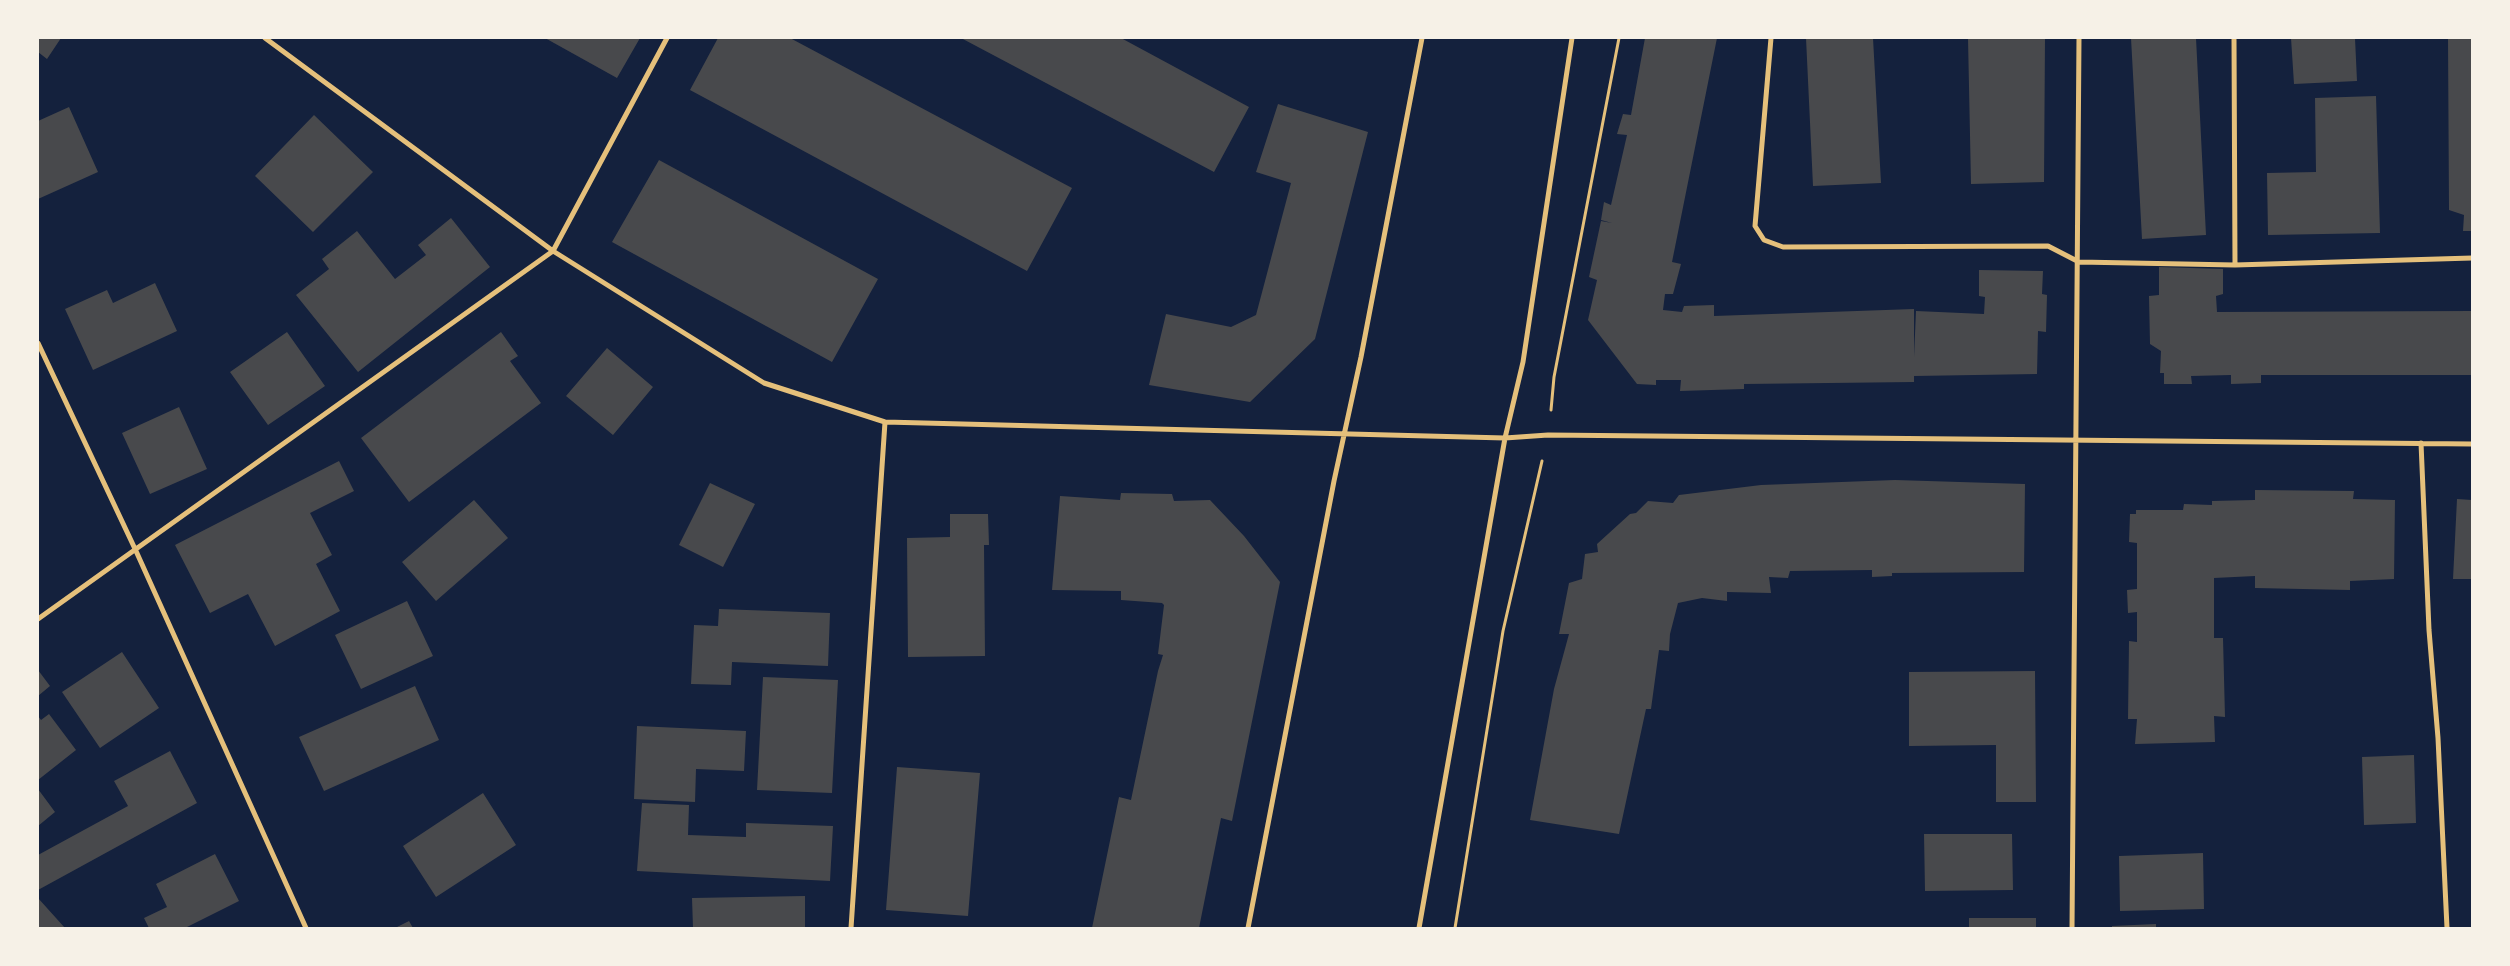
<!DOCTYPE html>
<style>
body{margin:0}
#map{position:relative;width:2510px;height:966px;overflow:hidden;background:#14213d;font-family:"Public Sans",sans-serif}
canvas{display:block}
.frame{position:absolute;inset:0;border:39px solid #f6f1e7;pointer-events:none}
</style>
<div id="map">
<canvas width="2510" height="966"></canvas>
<div class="frame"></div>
</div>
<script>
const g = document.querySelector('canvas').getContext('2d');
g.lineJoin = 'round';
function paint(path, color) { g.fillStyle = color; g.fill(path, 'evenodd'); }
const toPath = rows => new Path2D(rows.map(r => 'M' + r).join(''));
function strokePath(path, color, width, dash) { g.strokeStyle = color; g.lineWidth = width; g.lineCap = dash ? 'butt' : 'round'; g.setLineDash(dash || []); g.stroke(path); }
const building = toPath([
 [38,38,61,38,47,59,38,52],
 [545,38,640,38,617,78],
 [718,38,790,38,1072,188,1027,271,690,90],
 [961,38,1121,38,1249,107,1214,172],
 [1645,38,1717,38,1672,262,1681,264,1673,294,1665,294,1663,310,1682,312,1684,306,1714,305,1714,316,1914,309,1914,357,1916,311,1984,314,1985,297,1979,296,1979,270,2043,271,2042,294,2047,295,2046,332,2038,331,2037,374,1914,376,1914,382,1744,384,1744,389,1680,391,1681,380,1656,380,1656,385,1637,384,1588,320,1597,280,1589,277,1601,221,1612,223,1601,220,1604,202,1611,205,1627,135,1617,134,1623,114,1631,115],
 [1806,38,1873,38,1881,183,1813,186],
 [1968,38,2045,38,2044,182,1971,184],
 [2131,38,2196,38,2206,235,2142,239],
 [2291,38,2355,38,2357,81,2294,84],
 [2448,38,2472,38,2472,231,2463,231,2464,215,2449,210],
 [2376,96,2380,233,2268,235,2267,173,2316,172,2315,98],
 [1278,104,1368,132,1315,339,1250,402,1149,385,1166,314,1231,327,1256,315,1291,183,1256,172],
 [69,107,98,172,38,199,38,121],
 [314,115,373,172,313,232,255,176],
 [659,160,878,279,832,362,612,242],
 [451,218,490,267,358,372,296,295,329,269,322,259,357,231,395,279,426,255,418,245],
 [2159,267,2223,269,2223,294,2216,296,2217,312,2472,311,2472,375,2261,375,2261,383,2231,384,2231,375,2191,376,2192,384,2164,384,2164,373,2160,373,2161,351,2150,344,2149,296,2159,295],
 [155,283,177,331,93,370,65,309,107,290,113,303],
 [287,332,325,386,268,425,230,372],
 [501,332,518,356,510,361,541,403,409,502,361,438],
 [607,348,653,387,613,435,566,396],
 [179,407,207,469,150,494,122,433],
 [339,461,354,491,310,513,332,555,316,564,340,611,275,646,248,594,210,613,175,545],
 [1895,480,2025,484,2024,572,1892,573,1892,576,1872,577,1872,570,1790,571,1788,578,1769,577,1771,593,1727,592,1727,601,1702,598,1678,603,1670,634,1669,651,1659,650,1651,709,1646,709,1619,834,1530,820,1554,689,1569,634,1559,634,1569,583,1582,579,1585,554,1598,552,1597,544,1630,514,1636,513,1648,501,1673,503,1679,495,1761,485],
 [710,483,755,504,723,567,679,545],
 [2255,490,2354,491,2353,499,2395,500,2394,579,2350,581,2350,590,2255,588,2255,576,2214,578,2214,638,2223,638,2225,717,2214,716,2215,742,2135,744,2137,719,2128,719,2129,641,2137,642,2137,612,2128,613,2127,590,2137,589,2137,543,2129,542,2130,514,2136,514,2136,510,2183,510,2184,504,2212,505,2212,501,2255,500],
 [1121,493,1172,494,1174,501,1210,500,1244,536,1280,582,1232,821,1221,818,1199,928,1092,928,1119,797,1131,800,1158,671,1163,655,1158,654,1164,605,1162,603,1121,600,1121,591,1052,590,1060,496,1120,500],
 [2457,499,2472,500,2472,579,2453,579],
 [474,500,508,538,436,601,402,562],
 [950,514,988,514,989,545,984,545,985,656,908,657,907,538,950,537],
 [407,601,433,656,361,689,335,635],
 [719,609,830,613,828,666,732,662,731,685,691,684,694,625,718,626],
 [122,652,159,708,100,748,62,692],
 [38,670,50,686,38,696],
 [2035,671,2036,802,1996,802,1996,745,1909,746,1909,672],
 [763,677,838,680,832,793,757,790],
 [415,686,439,740,324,791,299,737],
 [49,714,76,750,38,780,38,716,41,720],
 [637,726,746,731,744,771,696,769,695,802,634,799],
 [170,751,197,803,38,890,38,855,128,806,114,781],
 [2414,755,2416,823,2364,825,2362,757],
 [897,767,980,773,968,916,886,910],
 [38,789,55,812,38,826],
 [483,793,516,845,436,897,403,846],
 [642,803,689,805,688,835,746,837,746,823,833,826,830,881,637,871],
 [1924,834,2012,834,2013,890,1925,891],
 [2203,853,2204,909,2120,911,2119,856],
 [215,854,239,901,185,928,149,928,144,918,167,907,156,884],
 [805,896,805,928,693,928,692,898],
 [38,898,65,928,38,928],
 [1969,918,2036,918,2036,928,1969,928],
 [409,921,413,928,395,928],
 [2156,924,2156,928,2112,928,2112,926]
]);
const path = toPath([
 [1551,410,1554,377,1619,38],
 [1455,928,1503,631,1542,461]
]);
const minor = toPath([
 [265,38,553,251,764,383,885,422,1505,438,1548,435,2472,444],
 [1771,38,1755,226,1764,240,1783,247,2048,246,2079,262,2235,265,2472,258],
 [2234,38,2235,265],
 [38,343,136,551,306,928],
 [2421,443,2429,630,2438,738,2447,928],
 [38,619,553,251,667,38],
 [851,928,885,422],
 [1248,928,1334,481,1361,357,1422,38],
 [1419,928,1505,438,1523,362,1572,38],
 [2072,928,2079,38]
]);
paint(building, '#48494c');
strokePath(path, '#e5c07b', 3);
strokePath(minor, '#e5c07b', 5);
</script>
